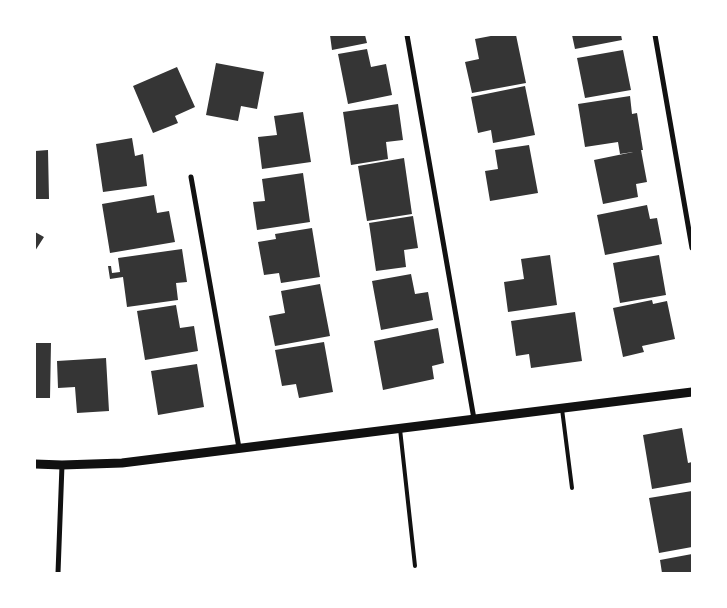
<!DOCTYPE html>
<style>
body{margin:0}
#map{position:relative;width:727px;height:608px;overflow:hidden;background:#fff;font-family:"Golos Text",sans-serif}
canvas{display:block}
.frame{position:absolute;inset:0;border:36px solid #fff;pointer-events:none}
</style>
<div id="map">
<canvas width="727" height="608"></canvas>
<div class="frame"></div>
</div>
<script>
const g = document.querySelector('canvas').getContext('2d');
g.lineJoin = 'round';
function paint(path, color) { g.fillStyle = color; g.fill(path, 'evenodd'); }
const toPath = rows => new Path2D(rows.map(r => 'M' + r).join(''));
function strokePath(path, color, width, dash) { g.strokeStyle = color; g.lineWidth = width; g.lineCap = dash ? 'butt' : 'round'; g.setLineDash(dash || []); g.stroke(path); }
const building = toPath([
 [330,35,365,35,367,43,332,50],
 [496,35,516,35,526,83,472,93,465,62,479,59,475,39],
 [572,35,621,35,622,40,575,49],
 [367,49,371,67,386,64,392,95,348,104,338,54],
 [623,50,631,90,585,98,577,58],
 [216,63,264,72,257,109,241,106,238,121,206,115],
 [177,67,195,107,175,116,178,123,153,133,133,86],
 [525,86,535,135,493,143,491,130,478,133,471,97],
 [630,96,632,114,637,113,643,150,641,150,647,182,636,184,638,197,603,204,594,160,633,152,620,154,618,142,585,147,578,104],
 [398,104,403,140,386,142,388,159,351,165,343,112],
 [303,112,311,162,262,169,258,137,277,135,274,116],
 [132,138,135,156,143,154,147,186,103,192,96,144],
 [529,145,538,193,490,201,485,171,498,169,495,150],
 [48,150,49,199,35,199,35,151],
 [404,158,412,214,367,221,358,166],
 [303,173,310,222,257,230,253,202,265,201,262,179],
 [154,195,157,213,169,211,175,242,110,253,102,204],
 [647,205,650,219,657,218,662,244,605,255,597,215],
 [413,216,418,248,404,250,406,267,376,271,369,223],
 [312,228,320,277,281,283,279,273,264,275,258,242,276,239,275,234],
 [35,232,44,237,35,251],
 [182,249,187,282,176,283,178,300,127,307,123,277,110,279,108,266,111,266,112,273,120,272,118,258],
 [550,255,557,305,508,312,504,282,524,279,521,259],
 [659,255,666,295,620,303,613,263],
 [411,274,415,294,428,292,433,320,381,330,372,281],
 [320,284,330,336,275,346,269,316,285,313,281,291],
 [652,300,653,304,667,301,675,339,642,346,644,352,623,357,613,308],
 [176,305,180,328,194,326,198,351,145,360,137,311],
 [575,312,582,361,531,368,529,354,516,356,511,321],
 [438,328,444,363,432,366,434,379,383,390,374,341],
 [324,342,333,392,299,398,296,384,282,386,275,350],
 [35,343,51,343,50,398,35,398],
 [106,358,109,411,77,413,75,387,58,388,57,361],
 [197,364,204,407,158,415,151,371],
 [682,428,688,463,692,462,692,482,652,489,643,435],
 [692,491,692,547,659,553,649,498],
 [692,554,692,573,662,573,660,560]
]);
const service = toPath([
 [562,409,572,488],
 [400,429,415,566]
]);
const minor = toPath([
 [407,35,474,419],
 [655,35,692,248],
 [191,177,239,448],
 [58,573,62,465]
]);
const tertiary = toPath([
 [35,464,62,465,122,463,692,392]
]);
paint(building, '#353535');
strokePath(service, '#111', 4);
strokePath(minor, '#111', 5);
strokePath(tertiary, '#111', 9);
</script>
